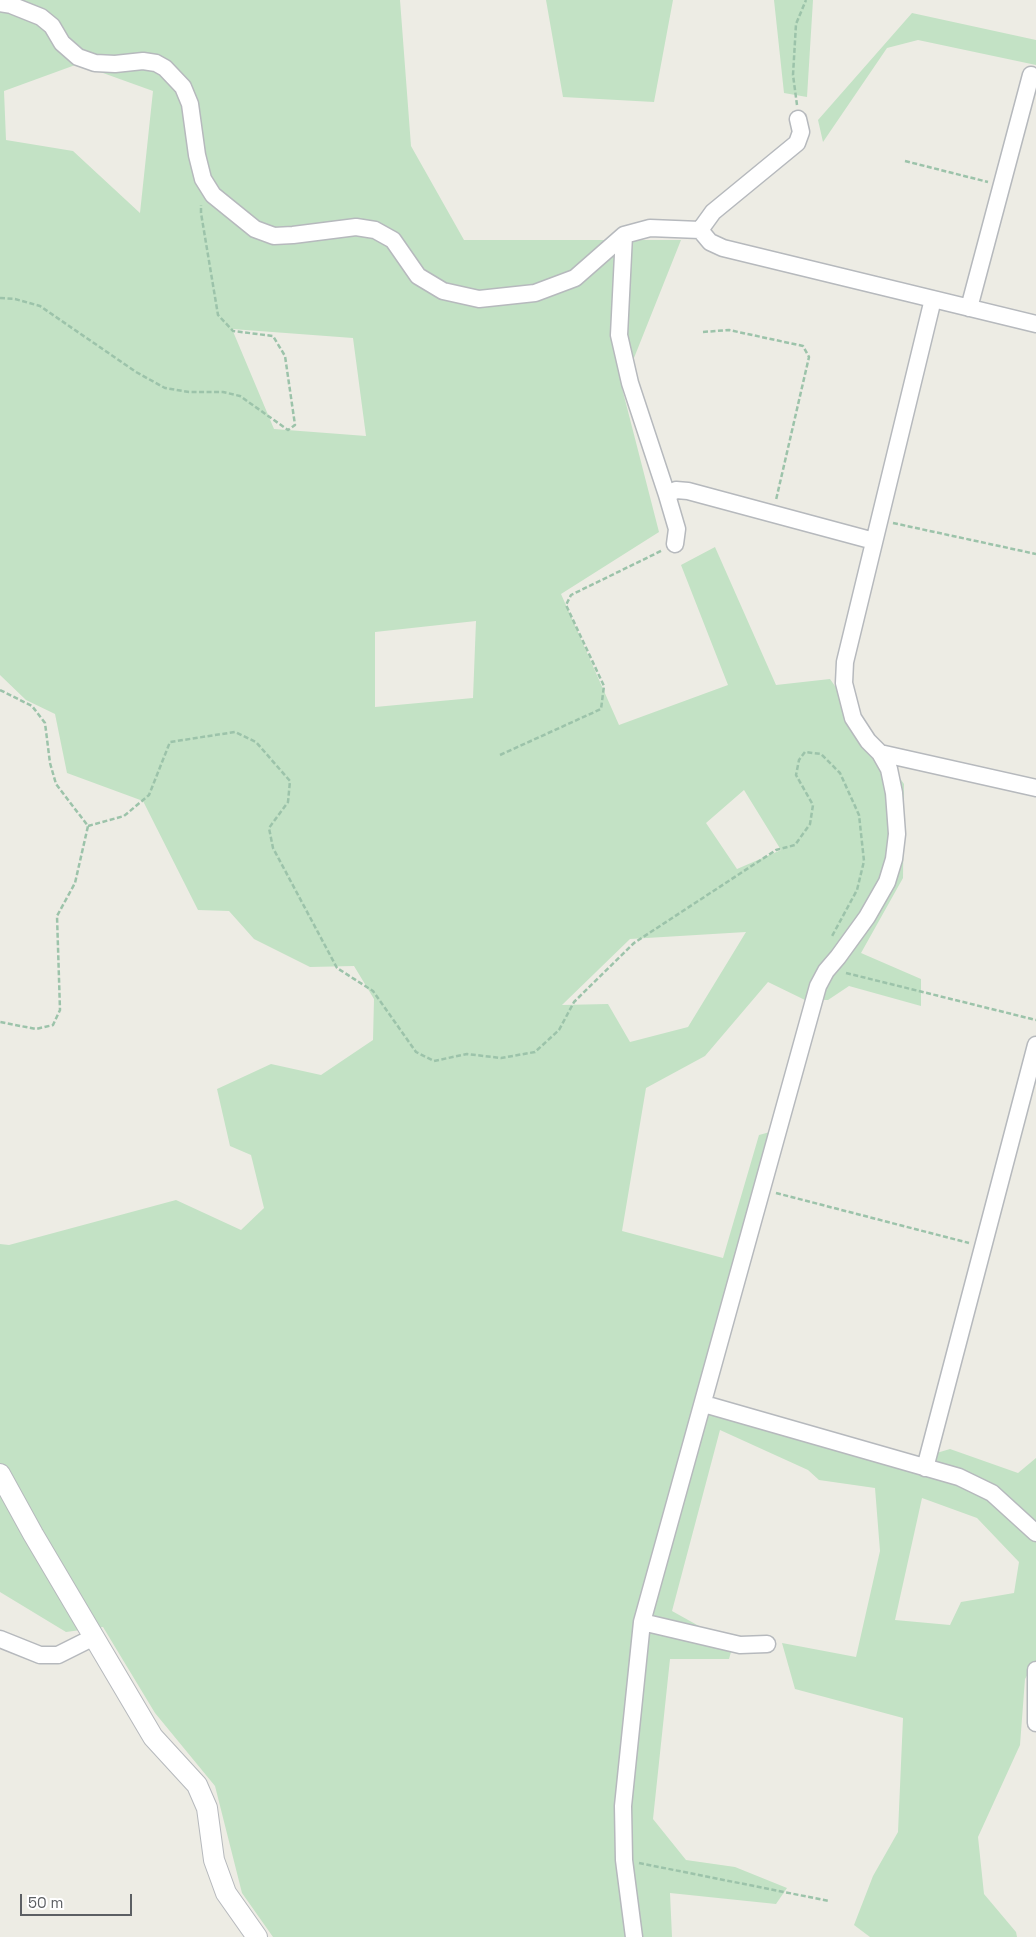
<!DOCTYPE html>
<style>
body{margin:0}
#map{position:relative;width:1036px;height:1937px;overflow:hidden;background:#edece4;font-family:"Space Grotesk",sans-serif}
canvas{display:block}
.scale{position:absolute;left:20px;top:1894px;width:112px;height:22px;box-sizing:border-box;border:2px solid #5c5f63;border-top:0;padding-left:6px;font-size:15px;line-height:18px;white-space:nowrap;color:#5c5f63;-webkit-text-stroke:4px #fff;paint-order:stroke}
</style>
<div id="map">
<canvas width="1036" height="1937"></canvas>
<div class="scale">50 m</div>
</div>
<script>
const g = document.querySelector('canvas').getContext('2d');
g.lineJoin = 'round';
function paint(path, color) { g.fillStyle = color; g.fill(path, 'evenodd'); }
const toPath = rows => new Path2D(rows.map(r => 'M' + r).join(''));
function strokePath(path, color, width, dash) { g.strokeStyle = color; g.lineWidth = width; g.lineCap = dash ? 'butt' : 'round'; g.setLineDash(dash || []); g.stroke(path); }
const green = toPath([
 [0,0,400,0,411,146,464,240,681,240,622,388,659,532,561,594,619,725,728,685,681,565,715,547,776,685,830,679,904,784,903,878,861,953,921,979,921,1006,849,986,828,1000,805,1000,768,982,705,1056,646,1088,622,1231,723,1258,759,1135,770,1132,699,1402,903,1463,950,1449,1018,1473,1036,1458,1036,1661,1025,1679,1020,1745,978,1837,984,1894,1016,1932,1017,1937,870,1937,854,1925,873,1876,898,1832,903,1718,795,1689,782,1643,856,1657,880,1551,875,1488,819,1480,808,1470,720,1430,672,1611,733,1645,729,1659,670,1659,653,1819,686,1860,735,1867,787,1888,776,1904,670,1893,672,1937,273,1937,242,1893,215,1786,155,1713,103,1627,66,1632,0,1592,0,1244,9,1245,176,1200,241,1230,264,1208,251,1155,230,1146,217,1089,271,1064,321,1075,373,1040,374,999,354,966,310,967,254,939,229,911,198,910,143,801,67,773,55,714,26,700,0,675],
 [78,64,153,91,140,213,73,151,6,140,4,91],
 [232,329,353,338,366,436,274,429],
 [476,621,473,698,375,707,375,632],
 [744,790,781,850,737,869,706,823],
 [746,932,688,1027,630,1042,608,1004,562,1005,630,939],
 [922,1498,977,1518,1019,1562,1014,1593,961,1602,950,1625,895,1620],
 [546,0,673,0,654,102,563,97],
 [774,0,813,0,807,97,784,93],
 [912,13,1036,40,1036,65,918,40,887,48,823,142,818,120]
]);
const path = toPath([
 [797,105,793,75,796,24,806,0],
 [905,161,988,182],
 [0,298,15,299,40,306,136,372,165,388,189,392,223,392,240,396,288,430,295,425,285,356,273,336,233,331,218,315,201,213,201,205],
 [703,332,729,330,803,346,809,357,776,500],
 [893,523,1036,554],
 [0,690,32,706,45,723,50,763,56,784,88,826,75,883,57,916,60,1010,53,1025,36,1029,0,1022],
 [500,755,601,709,604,686,566,605,571,595,663,550],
 [88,826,124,816,149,795,170,742,235,732,256,742,290,781,288,802,269,828,273,848,337,968,373,991,416,1052,434,1061,467,1054,501,1058,535,1052,559,1030,574,1002,634,943,776,850,795,845,810,824,813,805,796,775,799,760,805,752,821,754,840,773,859,815,864,861,857,890,831,938],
 [846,973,1036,1020],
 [776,1193,969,1243],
 [639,1863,829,1901]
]);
const minor = toPath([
 [0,3,11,5,41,17,52,26,62,43,78,57,95,63,115,64,143,61,156,63,165,68,183,87,190,104,197,155,203,179,213,195,255,229,274,236,293,235,356,227,375,230,393,240,418,276,443,291,479,299,535,293,575,278,624,235,650,228,700,230,710,242,723,248,1036,324],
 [700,230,713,212,797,143,801,132,798,119],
 [624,235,619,335,630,383,667,495],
 [969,308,1031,75],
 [675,544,677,529,667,495,676,490,688,491,874,541],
 [880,753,1036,788],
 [704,1404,959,1477,992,1493,1036,1533],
 [925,1468,1036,1045],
 [642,1622,740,1645,767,1644],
 [0,1639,40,1655,58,1655,94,1637],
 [1036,1670,1036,1723],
 [634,1937,624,1860,623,1806,642,1622,818,986,826,971,838,957,867,917,887,882,894,859,897,834,894,793,889,769,880,753,868,741,853,718,844,683,845,662,933,299]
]);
const tertiary = toPath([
 [0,1474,33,1534,153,1737,197,1785,207,1808,214,1860,226,1893,257,1937]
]);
paint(green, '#c3e2c5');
strokePath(minor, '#b6b9bd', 19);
strokePath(tertiary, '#b6b9bd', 22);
strokePath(path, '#9cc3aa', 2.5, [5, 2.5]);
strokePath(minor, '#fff', 16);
strokePath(tertiary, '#fff', 20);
</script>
